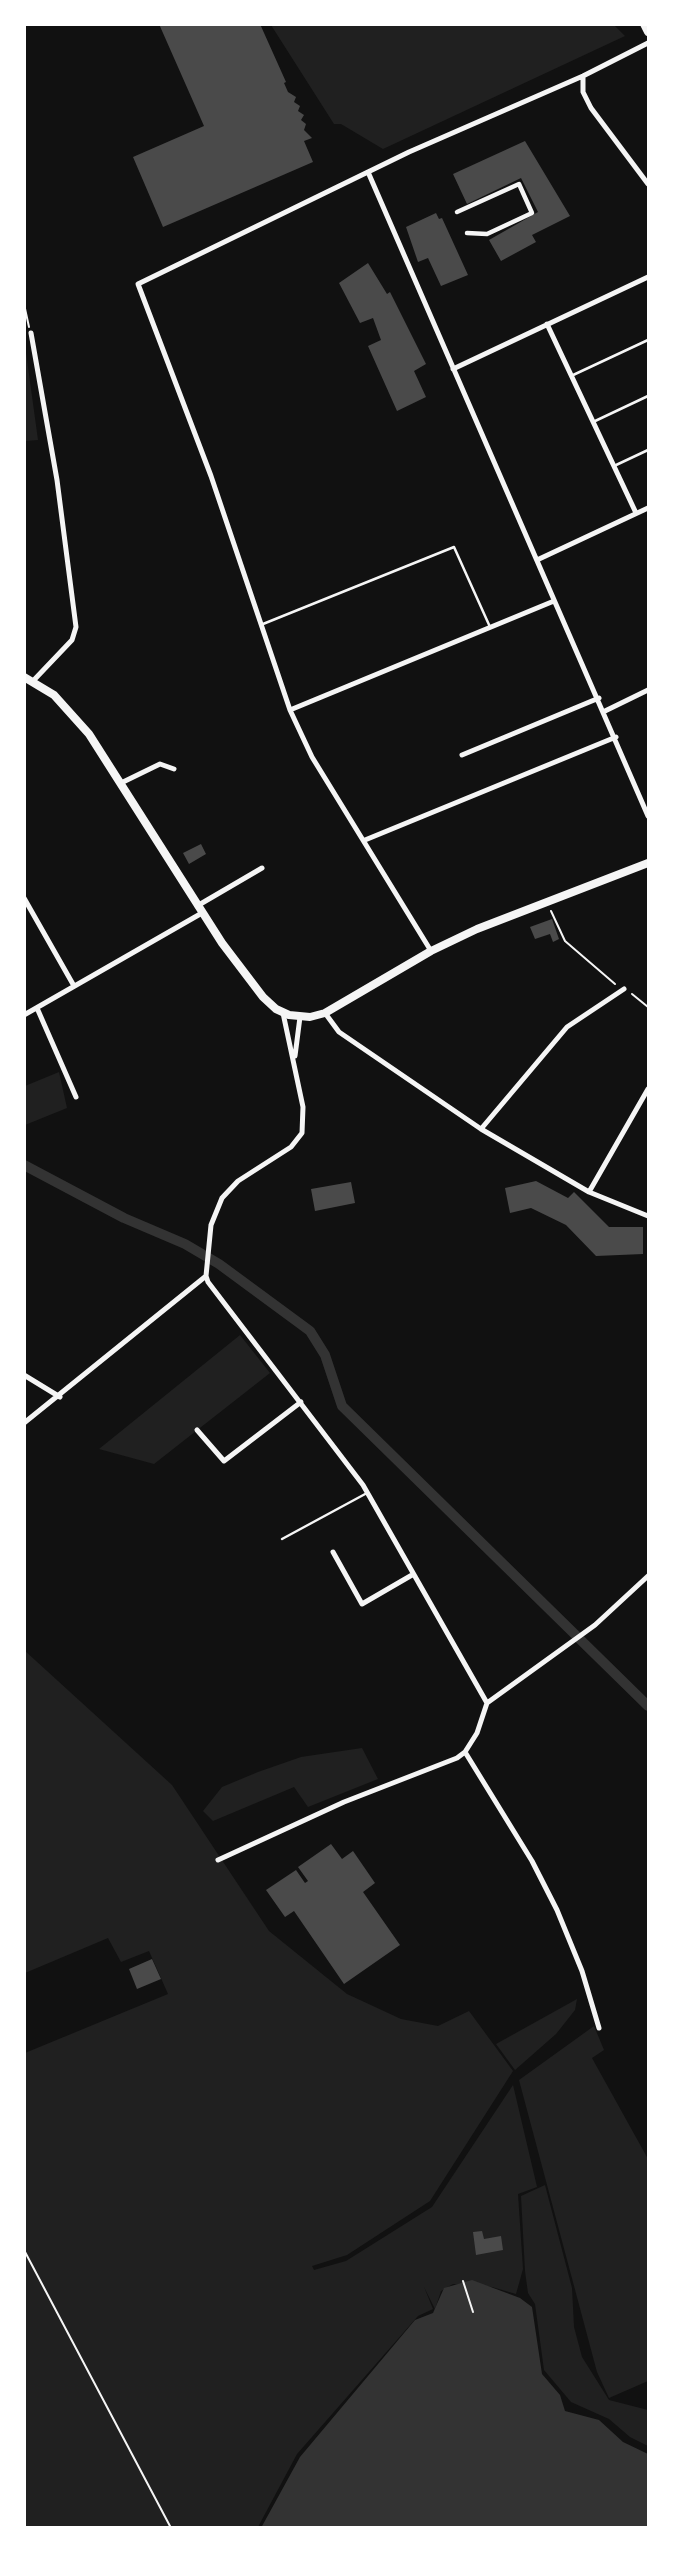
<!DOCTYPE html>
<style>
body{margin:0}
#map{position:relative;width:673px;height:2552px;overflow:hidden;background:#111;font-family:Arial,sans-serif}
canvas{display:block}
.frame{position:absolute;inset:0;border:26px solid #fff;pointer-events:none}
</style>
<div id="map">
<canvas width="673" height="2552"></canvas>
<div class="frame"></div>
</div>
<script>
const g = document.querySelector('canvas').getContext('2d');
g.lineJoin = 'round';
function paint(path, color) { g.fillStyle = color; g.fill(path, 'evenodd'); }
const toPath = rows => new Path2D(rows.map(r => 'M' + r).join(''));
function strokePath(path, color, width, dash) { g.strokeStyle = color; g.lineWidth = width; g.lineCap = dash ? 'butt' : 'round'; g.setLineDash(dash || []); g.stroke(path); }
const green = toPath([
 [613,24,625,36,383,149,341,124,334,124,271,25],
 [24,338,38,440,25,441,24,441],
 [59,1072,67,1108,25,1125,25,1086],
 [240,1335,270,1373,154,1464,99,1449],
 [24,1650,172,1785,269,1931,347,1994,401,2019,438,2026,469,2011,513,2071,430,2201,347,2255,312,2266,314,2270,346,2261,432,2207,513,2085,537,2187,518,2194,523,2269,516,2294,492,2287,453,2284,441,2291,435,2309,424,2287,433,2309,418,2316,297,2454,258,2527,25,2527,25,2053,168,1994,149,1951,121,1962,108,1938,25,1973],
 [362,1748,378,1779,308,1807,294,1787,213,1821,203,1811,222,1787,258,1772,301,1757],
 [577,1999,575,2010,556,2034,515,2070,496,2044],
 [594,2026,604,2050,592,2058,648,2159,648,2381,609,2398,597,2372,519,2080],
 [545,2185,572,2288,574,2327,582,2357,609,2400,648,2410,648,2446,630,2437,609,2419,571,2402,544,2370,535,2304,528,2293,525,2271,521,2196]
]);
const water = toPath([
 [472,2280,520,2298,532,2307,542,2374,560,2395,565,2411,599,2420,623,2442,648,2454,648,2527,261,2528,300,2457,415,2320,433,2313,444,2288]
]);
const canal = toPath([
 [24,1165,124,1218,185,1244,219,1264,310,1331,325,1355,342,1406,648,1706]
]);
const building = toPath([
 [159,24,260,24,286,82,284,83,288,92,296,97,294,102,300,106,298,111,304,115,301,120,306,124,304,130,312,138,304,141,313,162,163,227,133,157,204,126],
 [525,141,570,216,532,235,536,242,501,261,489,240,538,212,521,178,467,204,453,174],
 [436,213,439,219,442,218,468,275,441,286,428,258,418,262,406,227],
 [368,263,387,294,390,292,426,364,414,371,426,397,397,411,368,346,381,340,373,318,360,323,339,283],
 [201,844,206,854,189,864,183,853],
 [552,919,559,939,553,942,550,934,535,939,530,927],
 [536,1181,568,1198,574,1192,609,1227,643,1227,643,1254,596,1256,566,1225,531,1208,510,1213,505,1188],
 [351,1182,355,1203,315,1211,311,1189],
 [331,1844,342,1859,353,1851,375,1883,363,1892,400,1945,344,1984,294,1911,285,1917,266,1890,296,1870,305,1883,308,1881,298,1867],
 [152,1959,161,1979,137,1989,129,1969],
 [482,2231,484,2239,501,2236,503,2250,476,2255,473,2232]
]);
const path = toPath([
 [24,304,29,327],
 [551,911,565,941,615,984],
 [632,994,648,1007],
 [24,2250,171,2528],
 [463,2281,473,2312]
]);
const service = toPath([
 [571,376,648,340],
 [593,422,648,396],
 [614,466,648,450],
 [263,624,454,547,490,627],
 [282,1539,367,1493]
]);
const pedestrian = toPath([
 [457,212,519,184,532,213,487,234,467,233]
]);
const minor = toPath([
 [583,76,583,92,591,108,648,184],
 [368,172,648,816],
 [547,324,636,513],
 [31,333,57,480,76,627,72,640,33,681],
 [453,369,648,277],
 [537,560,648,508],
 [290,710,554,601],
 [605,711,648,690],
 [462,755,599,698],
 [121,783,160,764,174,769],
 [365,840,616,737],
 [24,898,74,986],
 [197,906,262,868],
 [431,951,312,757,290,710,211,476,138,284,409,152,583,76,648,43],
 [37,1008,76,1097],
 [325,1013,339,1032,481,1129,589,1192,648,1216],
 [24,1015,202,913],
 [295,1056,300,1017],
 [481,1129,567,1027,624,989],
 [589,1192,648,1089],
 [206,1276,208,1282,363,1485,487,1703],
 [24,1375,60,1397],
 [24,1423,206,1276,211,1225,222,1198,238,1181,291,1147,302,1133,303,1107,283,1013],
 [197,1430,224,1461,301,1402],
 [333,1552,362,1604,412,1575],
 [465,1752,532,1861,557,1910,582,1971,599,2028],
 [218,1860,344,1802,457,1758,465,1752,477,1733,487,1703,595,1625,648,1576]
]);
const secondary = toPath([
 [644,24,648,32],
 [24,677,54,695,89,734,222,943,263,997,276,1009,289,1015,310,1017,325,1013,431,951,477,929,648,863]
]);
paint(green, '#202020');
paint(water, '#333');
strokePath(canal, '#333', 10);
paint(building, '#4a4a4a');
strokePath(path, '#f5f5f5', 2);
strokePath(service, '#f5f5f5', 2.5);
strokePath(pedestrian, '#f5f5f5', 4.5);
strokePath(minor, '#f5f5f5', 5);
strokePath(secondary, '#f5f5f5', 8);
</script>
